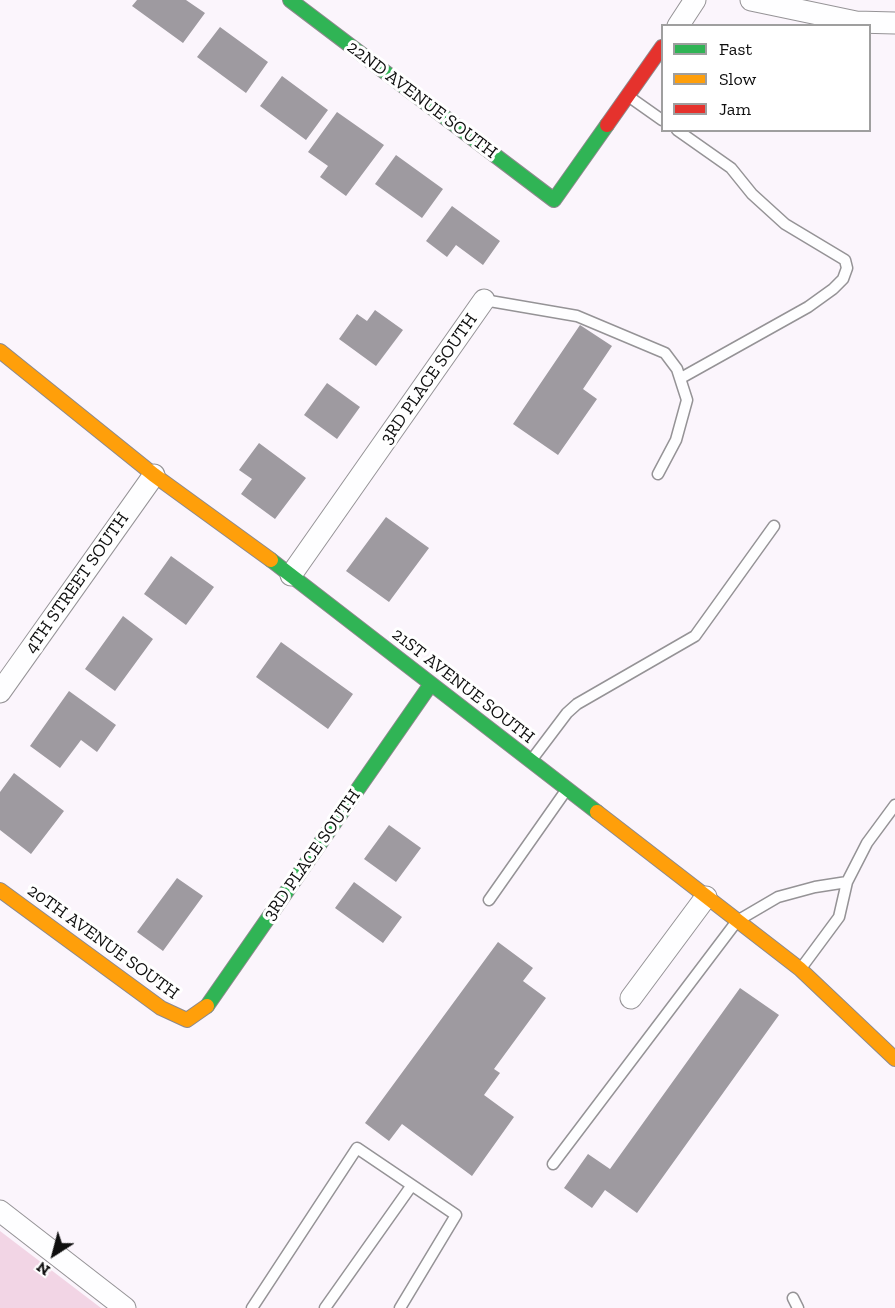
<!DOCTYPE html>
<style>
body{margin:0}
#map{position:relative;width:895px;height:1308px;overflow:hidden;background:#fbf5fc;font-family:"Zilla Slab",serif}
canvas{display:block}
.legend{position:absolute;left:661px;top:24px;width:210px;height:108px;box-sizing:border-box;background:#fff;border:2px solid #9f9f9f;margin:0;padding:8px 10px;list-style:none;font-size:18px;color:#0f0f0f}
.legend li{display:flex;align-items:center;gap:12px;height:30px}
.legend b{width:30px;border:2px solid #9f9f9f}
.north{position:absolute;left:24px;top:1224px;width:60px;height:60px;-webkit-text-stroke:4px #fff;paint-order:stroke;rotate:216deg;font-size:16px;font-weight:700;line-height:24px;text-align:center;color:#0f0f0f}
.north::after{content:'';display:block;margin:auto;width:21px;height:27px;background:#0f0f0f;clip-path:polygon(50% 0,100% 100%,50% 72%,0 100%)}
</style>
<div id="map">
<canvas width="895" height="1308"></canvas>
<ul class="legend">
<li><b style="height:8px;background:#30b455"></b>Fast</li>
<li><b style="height:8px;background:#ff9f0a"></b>Slow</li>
<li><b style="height:8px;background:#e5322d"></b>Jam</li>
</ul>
<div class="north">N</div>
</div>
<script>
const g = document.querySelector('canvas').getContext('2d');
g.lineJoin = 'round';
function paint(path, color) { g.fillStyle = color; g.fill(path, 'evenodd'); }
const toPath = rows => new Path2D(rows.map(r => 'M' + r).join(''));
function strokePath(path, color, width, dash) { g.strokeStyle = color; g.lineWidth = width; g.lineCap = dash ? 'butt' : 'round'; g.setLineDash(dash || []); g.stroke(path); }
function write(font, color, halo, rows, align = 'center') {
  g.font = font + ' "Zilla Slab",serif'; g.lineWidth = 6; g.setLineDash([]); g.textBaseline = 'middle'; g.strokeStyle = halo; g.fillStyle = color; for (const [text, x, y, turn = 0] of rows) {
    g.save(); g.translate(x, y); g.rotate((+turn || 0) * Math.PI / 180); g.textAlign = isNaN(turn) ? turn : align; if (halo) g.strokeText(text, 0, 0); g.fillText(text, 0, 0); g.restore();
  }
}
const green = toPath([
 [0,1231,101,1308,0,1308]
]);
const building = toPath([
 [137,0,186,0,205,13,183,43,132,6],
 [220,27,268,62,246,93,197,57],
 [282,76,328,110,306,140,260,106],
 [337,112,384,145,346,196,320,177,328,166,308,152],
 [396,155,443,189,422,218,375,184],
 [452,206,500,241,483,265,456,245,447,257,426,241],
 [375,310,403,330,376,366,339,339,357,314,367,321],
 [580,325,612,346,583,389,597,399,558,455,513,424],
 [327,383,360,407,337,439,304,415],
 [259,443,306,478,275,519,241,494,252,479,239,470],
 [386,517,429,548,389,602,346,571],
 [171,556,214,587,186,625,144,594],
 [123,616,153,639,115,691,85,669],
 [281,642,353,694,328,729,256,677],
 [69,691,116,725,97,752,81,740,60,768,30,746],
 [14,773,64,811,31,854,0,830,0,792],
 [389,825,421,848,396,882,364,859],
 [177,878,203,896,163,951,137,932],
 [354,882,402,917,383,943,335,908],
 [498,942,533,968,523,981,546,998,494,1069,500,1073,484,1095,514,1117,472,1176,402,1124,389,1141,365,1123],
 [740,988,779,1015,637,1213,605,1190,592,1208,564,1188,588,1154,610,1169]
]);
const lane = toPath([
 [628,96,662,120],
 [677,130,731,168,752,194,785,224,845,260,847,268,843,279,833,289,808,307,681,378],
 [484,300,577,316,665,353,677,369,687,400,676,440,658,474],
 [533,758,567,713,577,704,695,636,774,526],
 [489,900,567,789],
 [802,967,839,917,847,882,867,843,895,805],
 [553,1164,737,921,778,897,815,887,847,882],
 [793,1298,798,1308],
 [252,1308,357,1148,456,1215,400,1308],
 [325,1308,412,1185]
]);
const street = toPath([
 [751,0,856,22,895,23],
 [678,26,695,0],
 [291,575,484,300],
 [0,692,154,475],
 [631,998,706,897],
 [0,1211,125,1308]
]);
const fast = toPath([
 [290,0,554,200,607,125],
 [271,560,597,812],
 [207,1006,431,684]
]);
const slow = toPath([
 [0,351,154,475,271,560],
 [597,812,800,969,895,1059],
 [0,890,161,1008,187,1020,207,1006]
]);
const jam = toPath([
 [607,125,662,47]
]);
const streetNames = [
 ["22ND AVENUE SOUTH",422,100,37],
 ["3RD PLACE SOUTH",429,379,-55],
 ["4TH STREET SOUTH",77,583,-55],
 ["21ST AVENUE SOUTH",463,686,38],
 ["3RD PLACE SOUTH",312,855,-55],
 ["20TH AVENUE SOUTH",103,942,36]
];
paint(green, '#f2d5e5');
paint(building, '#9e9aa0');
strokePath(lane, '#959396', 13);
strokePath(street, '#959396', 23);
strokePath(fast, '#8c898c', 16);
strokePath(slow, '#8c898c', 16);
strokePath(jam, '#8c898c', 16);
strokePath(lane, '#fefeff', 10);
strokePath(street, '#fefeff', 21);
strokePath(fast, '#30b455', 14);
strokePath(slow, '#ff9f0a', 14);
strokePath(jam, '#e5322d', 14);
write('18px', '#0f0f0f', '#fff', streetNames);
</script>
